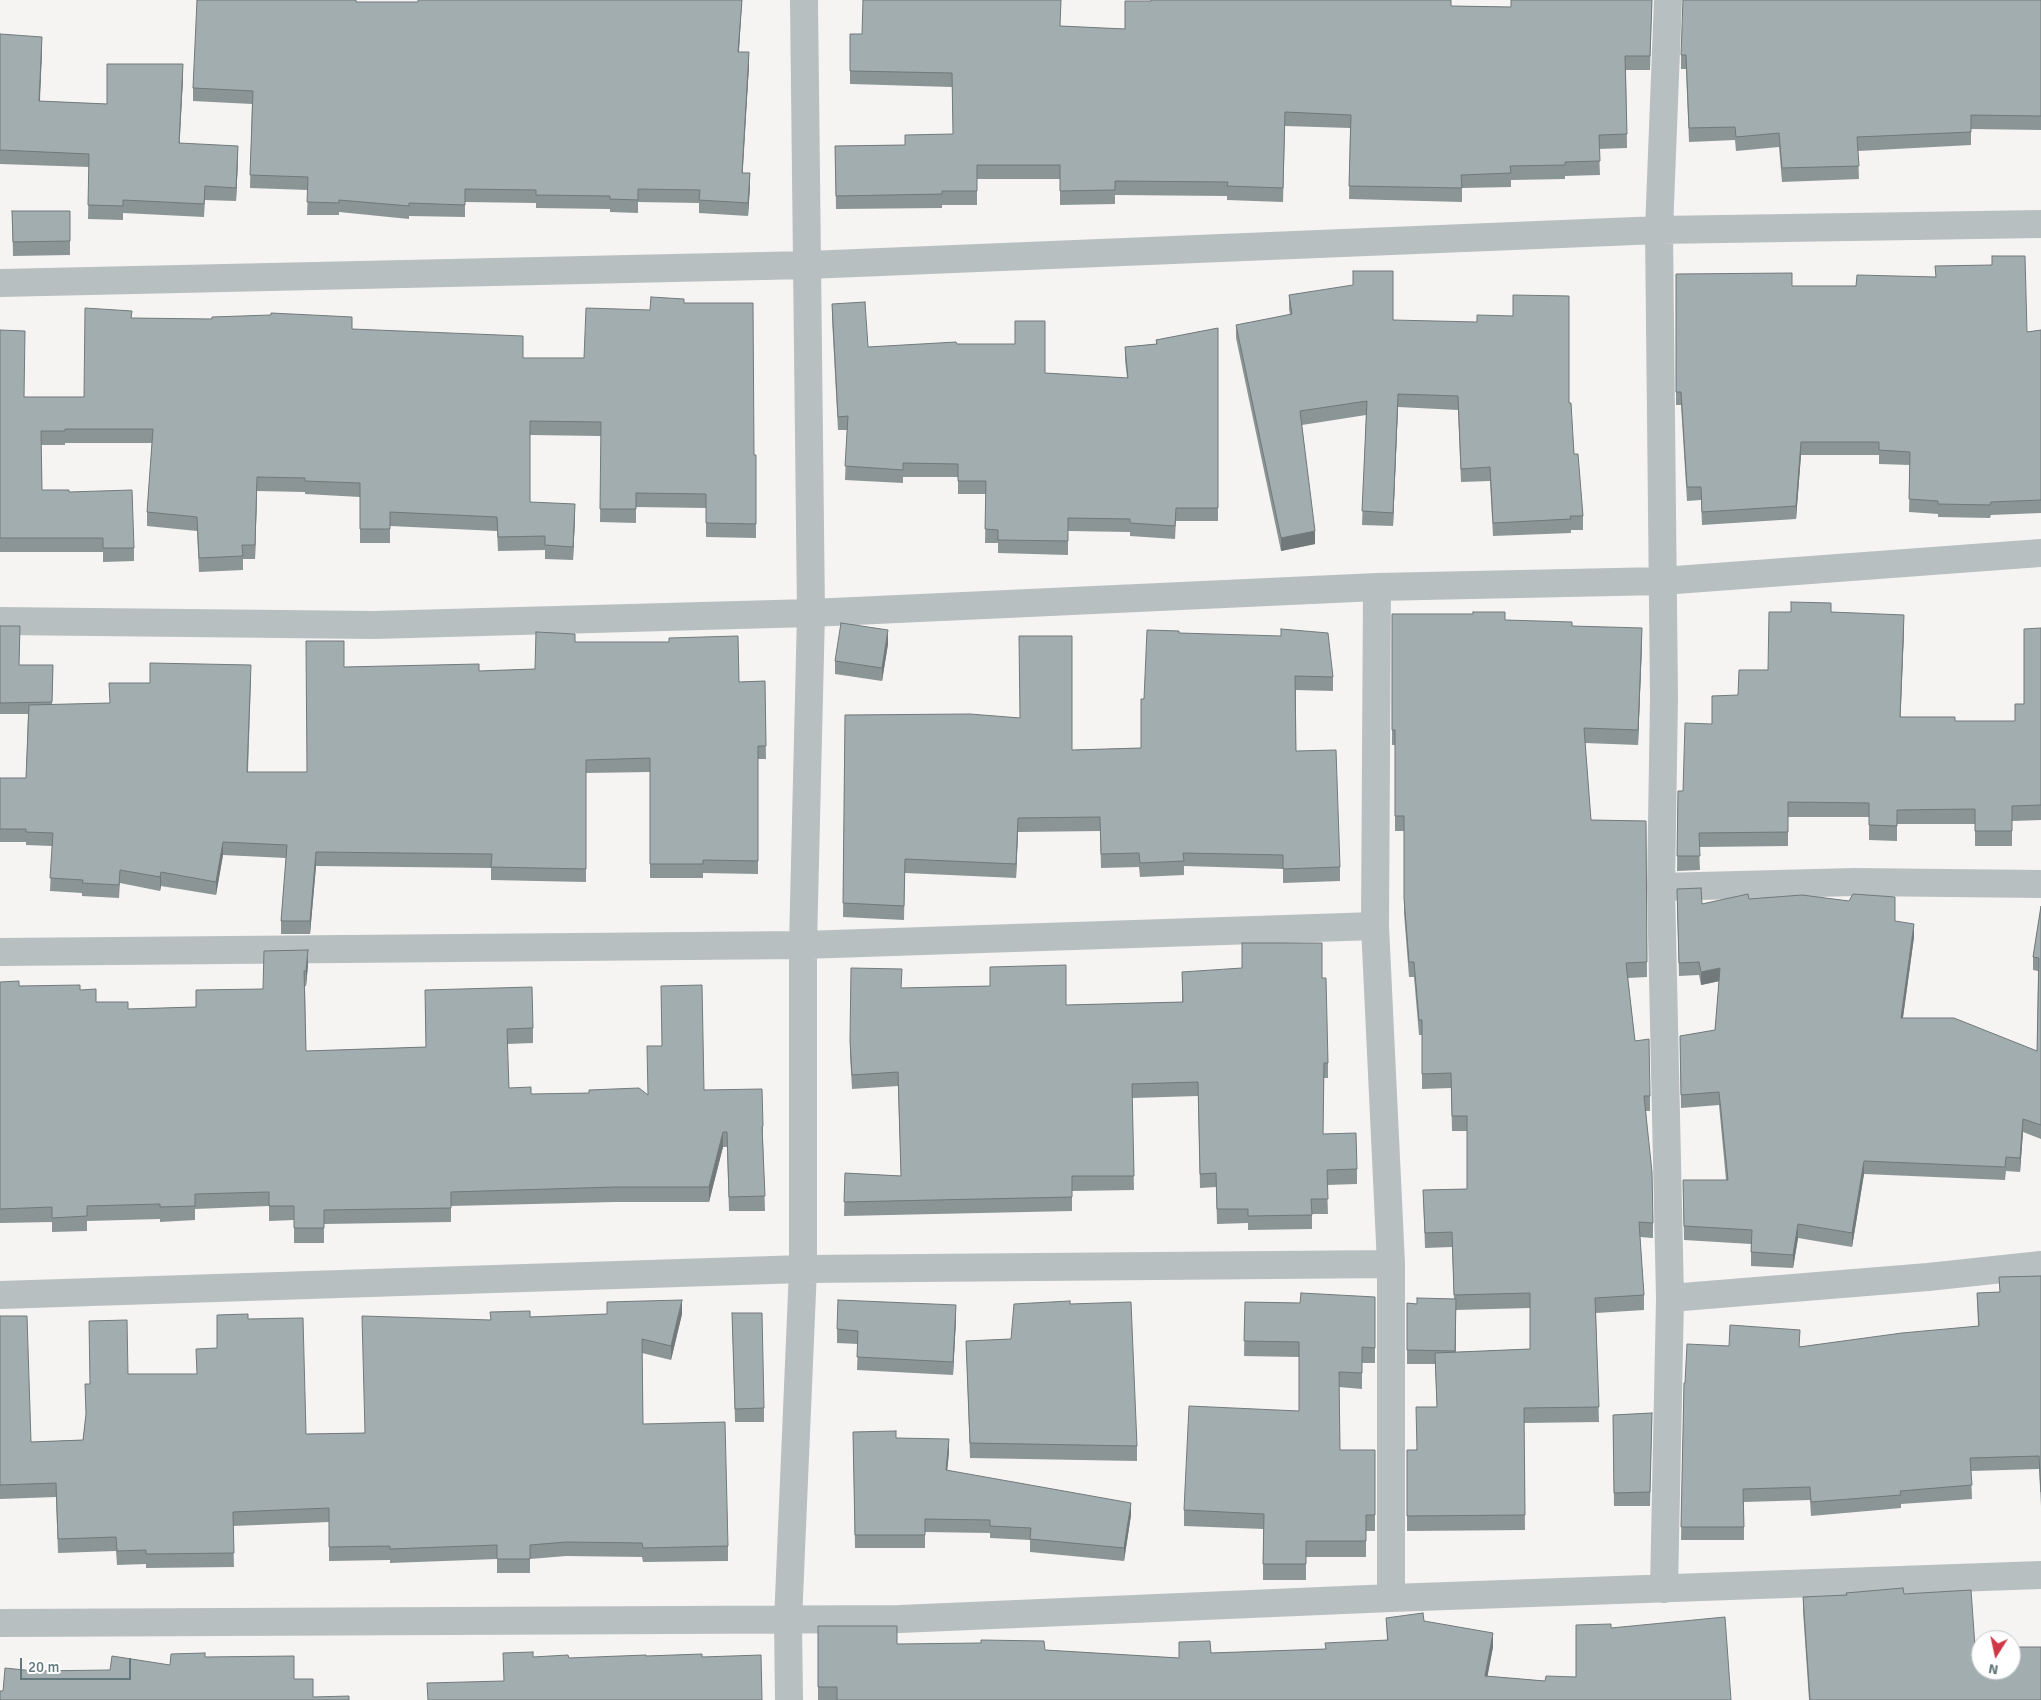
<!DOCTYPE html>
<style>
body{margin:0}
#map{position:relative;width:2041px;height:1700px;overflow:hidden;background:#f5f4f2;font-family:Signika,sans-serif}
canvas{display:block}
.north{position:absolute;left:1971px;top:1630px;width:50px;height:50px;box-sizing:border-box;background:#fff;border:1px solid #c1c9ca;border-radius:50%;rotate:190deg;font-size:14px;font-weight:700;line-height:20px;text-align:center;color:#63787a}
.north::after{content:'';display:block;margin:auto;width:18px;height:22px;background:#cf3846;clip-path:polygon(50% 0,100% 100%,50% 72%,0 100%)}
.scale{position:absolute;left:20px;top:1658px;width:111px;height:22px;box-sizing:border-box;border:2px solid #63787a;border-top:0;padding-left:6px;font-size:15px;line-height:18px;white-space:nowrap;color:#63787a;-webkit-text-stroke:4px #fff;paint-order:stroke}
</style>
<div id="map">
<canvas width="2041" height="1700"></canvas>
<div class="north">N</div>
<div class="scale">20 m</div>
</div>
<script>
const g = document.querySelector('canvas').getContext('2d');
g.lineJoin = 'round';
const toPath = rows => new Path2D(rows.map(r => 'M' + r).join(''));
function strokePath(path, color, width, dash) { g.strokeStyle = color; g.lineWidth = width; g.lineCap = dash ? 'butt' : 'round'; g.setLineDash(dash || []); g.stroke(path); }
function paint(path, color) { g.fillStyle = color; g.fill(path, 'evenodd'); }
const minor = toPath([
 [0,283,808,265,1659,230,2041,224],
 [1377,587,1375,926,1391,1264,1391,1598],
 [0,621,374,625,811,613,1377,587,1662,581,2041,553],
 [1661,887,1854,882,2041,884],
 [0,952,803,945,1375,926],
 [0,1295,803,1269,1391,1264],
 [1670,1298,1928,1277,2041,1265],
 [1664,1589,1670,1298,1661,887,1664,698,1659,230,1668,0],
 [0,1623,900,1619,1391,1598,2041,1575],
 [789,1700,788,1621,803,1269,803,945,811,613,804,0]
]);
const wall = toPath([
 [418,0,742,0,739,52,749,65,742,173,750,186,748,216,699,213,699,203,638,202,638,213,610,212,610,209,536,208,536,203,465,202,465,217,409,216,409,219,339,212,339,215,307,215,308,190,250,188,252,104,193,101,193,88,356,2,418,2],
 [1511,0,1652,0,1650,70,1626,70,1627,148,1599,149,1600,175,1565,176,1565,179,1511,180,1511,187,1462,188,1462,202,1349,199,1350,128,1285,126,1283,202,1227,200,1227,196,1115,195,1115,204,1060,205,1060,179,977,179,977,205,942,205,942,208,836,209,835,146,905,145,953,134,952,87,850,84,850,34,862,34,1060,26,1125,29,1451,6,1511,7],
 [2041,0,2041,130,1971,129,1971,145,1858,151,1859,179,1782,182,1779,147,1736,151,1735,140,1689,142,1686,69,1681,69,1681,55],
 [0,34,42,50,40,101,107,104,183,78,179,143,238,160,236,201,205,200,204,217,123,213,123,220,88,219,89,167,0,164],
 [12,211,70,211,70,255,13,256],
 [1676,274,1792,286,2027,332,2041,330,2041,513,1991,515,1990,518,1938,517,1938,514,1909,512,1910,465,1879,464,1879,455,1801,455,1796,519,1702,525,1701,500,1687,501,1681,405,1676,405],
 [1289,295,1393,320,1569,403,1574,454,1583,516,1583,530,1571,530,1571,533,1493,536,1490,481,1461,482,1458,410,1398,407,1393,526,1362,525,1366,415,1302,425,1315,544,1281,551,1236,338,1236,325,1290,315,1289,309],
 [684,303,754,455,756,455,756,538,706,537,706,508,636,507,636,523,600,522,601,436,530,435,530,502,575,517,573,560,545,559,545,550,498,551,497,531,390,526,390,543,360,543,360,497,305,494,305,492,257,491,255,559,243,559,243,570,199,572,197,531,147,526,147,512,152,443,65,443,65,445,41,445,42,490,69,492,134,548,134,561,103,562,103,552,0,552,0,330,24,397,84,397,132,318,352,329,523,358,584,358,650,310],
 [832,304,868,347,957,344,1045,373,1127,378,1125,360,1125,347,1156,344,1156,340,1218,328,1218,521,1176,521,1175,539,1130,536,1130,532,1068,531,1068,555,998,553,998,543,985,543,986,494,958,494,958,477,903,477,903,483,845,480,847,430,838,430,832,318],
 [1791,612,1831,612,1904,630,1900,717,1955,721,2015,721,2024,704,2041,628,2041,820,2012,821,2012,846,1975,846,1975,824,1897,824,1897,841,1869,840,1869,817,1788,817,1788,846,1699,847,1700,870,1677,871,1678,791,1683,791,1712,724,1738,695,1768,670],
 [1392,614,1505,620,1572,626,1642,643,1638,745,1585,743,1591,820,1646,821,1647,977,1628,978,1635,1041,1650,1096,1650,1111,1646,1111,1653,1223,1653,1238,1640,1237,1644,1295,1644,1310,1596,1313,1599,1422,1524,1423,1525,1530,1407,1531,1407,1450,1416,1450,1437,1407,1435,1364,1407,1364,1407,1303,1417,1304,1454,1299,1452,1247,1425,1248,1423,1190,1467,1189,1467,1131,1452,1131,1451,1088,1422,1089,1422,1035,1419,1035,1414,977,1409,977,1404,913,1404,831,1395,831,1395,745,1392,745],
 [1530,1308,1530,1349,1456,1352,1456,1310],
 [0,626,20,637,19,665,53,665,52,705,110,703,150,683,251,678,248,772,307,772,344,667,479,671,535,669,575,642,739,682,765,681,766,759,758,759,758,874,703,873,703,878,650,878,650,772,586,773,586,882,491,880,491,868,316,866,310,934,281,934,281,921,286,858,223,855,216,895,161,886,160,891,120,883,119,898,82,896,82,893,50,891,52,846,26,845,26,842,0,842,0,778,26,778,28,714,0,714],
 [1179,633,1333,677,1333,691,1296,690,1296,751,1340,867,1340,881,1283,883,1283,869,1184,866,1184,875,1140,877,1139,867,1101,868,1100,831,1018,832,1016,878,905,873,904,920,843,917,845,715,1020,718,1072,750,1141,748,1144,699],
 [888,644,882,681,835,674,835,661],
 [1749,899,1849,901,1895,921,1914,937,1903,1018,2037,1051,2038,971,2033,970,2033,957,2041,906,2041,1139,2023,1132,2020,1172,2006,1171,2005,1180,1864,1174,1852,1247,1798,1238,1793,1268,1751,1266,1751,1244,1684,1240,1683,1180,1726,1180,1719,1105,1681,1108,1680,1036,1715,1030,1719,981,1701,985,1699,975,1679,976,1677,902,1702,904],
 [308,965,306,986,305,986,306,1051,426,1047,425,1005,533,1028,533,1043,507,1044,509,1088,531,1094,648,1095,704,1090,763,1126,763,1141,765,1211,729,1211,727,1147,723,1147,709,1202,615,1202,451,1206,451,1222,324,1224,324,1243,294,1243,294,1220,269,1221,269,1206,195,1209,195,1220,160,1222,160,1219,87,1221,87,1231,52,1232,52,1222,0,1223,0,982,19,986,80,990,96,1002,128,1009,196,1007,263,989],
 [1182,972,1322,978,1328,1063,1328,1078,1324,1078,1323,1134,1357,1169,1357,1184,1327,1185,1328,1214,1312,1214,1312,1229,1248,1230,1248,1223,1217,1224,1216,1187,1200,1188,1198,1096,1132,1098,1134,1190,1072,1191,1072,1211,844,1216,845,1173,901,1176,898,1086,852,1089,850,1055,850,1041,902,988,990,986,1066,1005,1182,1002],
 [2041,1276,2041,1506,2039,1469,1971,1471,1972,1499,1901,1504,1901,1508,1811,1516,1810,1500,1744,1502,1744,1540,1681,1540,1684,1383,1685,1383,1729,1346,1800,1347,1978,1326,1977,1293,2000,1292,1999,1277],
 [1375,1297,1375,1363,1362,1363,1362,1389,1339,1387,1340,1450,1375,1450,1375,1531,1366,1531,1366,1557,1306,1557,1306,1580,1263,1580,1263,1529,1184,1526,1184,1510,1299,1411,1299,1357,1244,1356,1245,1302,1300,1303],
 [1070,1304,1137,1446,1137,1461,970,1458,966,1341,1011,1339],
 [732,1313,764,1408,764,1422,735,1422],
 [682,1314,671,1360,642,1353,643,1424,728,1546,728,1561,643,1562,642,1557,566,1556,530,1559,530,1573,497,1573,497,1559,390,1563,390,1560,329,1561,329,1522,233,1526,234,1567,146,1568,146,1564,117,1565,116,1551,58,1553,56,1497,0,1499,0,1316,31,1442,83,1440,90,1384,128,1374,197,1374,217,1348,248,1319,306,1434,364,1433,490,1320,530,1317],
 [956,1319,953,1375,857,1370,858,1344,837,1343,837,1329],
 [1652,1413,1650,1506,1614,1506,1613,1415],
 [853,1432,896,1438,949,1452,947,1470,1131,1515,1124,1561,1030,1552,1030,1540,990,1538,990,1533,925,1532,925,1548,855,1548],
 [1904,1594,1975,1647,2041,1700,1809,1700,1803,1611,1803,1597],
 [1386,1618,1424,1621,1493,1647,1487,1676,1545,1681,1576,1677,1611,1628,1731,1700,818,1700,818,1626,897,1644,1045,1650,1179,1658,1179,1642,1211,1653,1325,1649,1387,1640]
]);
const shadedWall = toPath([
 [742,0,738,64,738,52],
 [42,37,42,50,39,115,39,101],
 [749,52,749,65,742,185,742,173],
 [183,64,183,78,179,156,179,143],
 [238,146,238,160,236,201,236,188],
 [750,173,750,186,748,216,748,203],
 [1398,394,1398,407,1393,526,1393,513],
 [1801,442,1801,455,1796,519,1796,506],
 [257,477,257,491,255,559,255,545],
 [575,504,575,517,573,560,573,547],
 [1315,531,1315,544,1281,551,1281,538],
 [1904,615,1904,630,1900,732,1900,717],
 [1642,628,1642,643,1638,745,1638,730],
 [888,630,888,644,882,681,882,668],
 [1018,818,1018,832,1016,878,1016,864],
 [223,842,223,855,216,895,216,882],
 [316,852,316,866,310,934,310,921],
 [161,872,161,886,160,891,160,877],
 [1914,924,1914,937,1901,1031,1901,1018],
 [308,950,308,965,306,986,306,971],
 [1720,968,1720,981,1701,985,1701,972],
 [2023,1119,2023,1132,2020,1172,2020,1158],
 [723,1132,723,1147,709,1202,709,1187],
 [1864,1161,1864,1174,1852,1247,1852,1233],
 [1798,1224,1798,1238,1793,1268,1793,1255],
 [682,1300,682,1314,671,1360,671,1346],
 [956,1305,956,1319,953,1375,953,1362],
 [949,1439,949,1452,946,1483,946,1470],
 [1131,1503,1131,1515,1124,1561,1124,1548],
 [1493,1633,1493,1647,1485,1690,1485,1676]
]);
const building = toPath([
 [197,0,356,0,356,2,418,2,418,0,742,0,738,52,749,52,742,173,750,173,748,203,699,200,700,190,638,189,638,200,610,199,610,196,536,195,536,190,465,189,465,205,409,203,409,206,339,200,339,203,307,202,308,177,250,175,253,91,193,88,197,0],
 [863,0,1061,0,1060,26,1125,29,1125,1,1151,1,1151,0,1451,0,1451,6,1511,7,1511,0,1652,0,1650,56,1625,56,1627,134,1599,135,1600,161,1565,162,1565,165,1510,166,1511,173,1461,175,1462,188,1349,186,1351,115,1285,112,1283,188,1227,186,1228,182,1115,181,1115,190,1060,191,1060,165,977,165,977,191,942,191,942,194,836,196,835,146,905,145,905,135,953,134,952,73,850,71,850,34,862,34,863,0],
 [1683,0,2041,0,2041,116,1971,115,1971,132,1857,137,1859,166,1782,168,1779,133,1736,137,1735,127,1689,128,1686,55,1681,55,1683,0],
 [0,34,42,37,39,101,107,104,107,64,183,64,179,143,238,146,236,188,205,186,204,204,123,200,123,206,88,205,89,154,0,150,0,34],
 [12,211,70,211,70,241,13,242,12,211],
 [1992,256,2025,256,2027,332,2041,330,2041,500,1991,502,1990,505,1938,504,1938,501,1909,499,1910,452,1879,450,1879,442,1801,442,1796,506,1702,512,1701,487,1687,487,1681,392,1676,392,1676,274,1792,273,1792,286,1856,286,1857,275,1936,277,1935,266,1992,265,1992,256],
 [1353,271,1393,271,1393,320,1477,322,1477,315,1513,316,1513,295,1569,296,1569,403,1571,403,1574,454,1578,454,1583,516,1570,516,1571,519,1493,523,1490,467,1461,469,1458,396,1398,394,1393,513,1362,511,1367,401,1300,411,1315,531,1281,538,1236,325,1292,314,1289,295,1353,285,1353,271],
 [651,297,684,299,684,303,753,303,754,455,756,455,756,524,706,523,706,494,636,493,636,509,600,509,601,422,530,421,530,502,575,504,573,547,545,545,545,536,498,537,497,517,390,512,390,529,360,529,360,483,305,481,305,478,257,477,255,545,242,545,243,556,199,558,197,517,147,512,153,429,65,429,65,431,41,431,42,490,69,490,69,492,132,490,134,548,103,548,103,538,0,538,0,330,25,331,24,397,84,397,85,308,132,311,131,318,212,319,212,317,271,315,271,313,352,317,352,329,523,336,523,358,584,358,586,308,650,310,651,297],
 [865,302,868,347,956,342,957,344,1015,344,1015,321,1045,321,1045,373,1128,378,1125,347,1157,344,1156,340,1218,328,1218,508,1176,508,1175,526,1130,523,1130,519,1068,518,1068,541,998,540,998,530,985,529,986,481,958,481,958,464,903,463,903,470,845,466,848,416,838,417,832,304,865,302],
 [1791,602,1831,603,1831,612,1904,615,1900,717,1955,717,1955,721,2015,721,2015,704,2024,704,2024,629,2041,628,2041,805,2012,806,2012,831,1975,831,1975,809,1897,810,1897,826,1869,825,1869,803,1788,802,1788,832,1699,833,1700,856,1677,856,1678,791,1683,791,1685,723,1712,724,1712,696,1738,695,1739,670,1768,670,1769,612,1791,612,1791,602],
 [1473,612,1505,612,1505,620,1572,622,1572,626,1642,628,1638,730,1584,728,1591,820,1646,821,1647,962,1626,963,1635,1041,1649,1039,1650,1096,1644,1096,1652,1172,1653,1223,1639,1222,1644,1295,1595,1298,1599,1407,1524,1408,1525,1515,1407,1516,1407,1450,1417,1450,1416,1407,1437,1407,1435,1353,1530,1349,1530,1293,1454,1295,1452,1232,1425,1233,1423,1190,1467,1189,1467,1116,1452,1116,1451,1073,1422,1074,1422,1020,1419,1020,1414,962,1409,962,1404,898,1404,816,1395,816,1395,730,1392,730,1392,614,1473,614,1473,612],
 [841,623,888,630,882,668,835,661,841,623],
 [0,626,20,626,19,665,53,665,52,702,0,703,0,626],
 [1281,629,1328,633,1333,677,1295,676,1296,751,1336,750,1340,867,1283,869,1283,855,1183,853,1184,861,1140,863,1139,853,1101,854,1100,817,1018,818,1016,864,905,859,904,906,843,903,845,715,970,714,1020,718,1019,636,1072,636,1072,750,1141,748,1141,699,1144,699,1147,630,1179,631,1179,633,1281,636,1281,629],
 [536,632,575,634,575,642,669,642,669,638,738,636,739,682,765,681,766,746,758,746,758,861,703,860,703,864,650,864,650,758,586,760,586,869,491,867,492,854,316,852,310,921,281,921,287,845,223,842,216,882,161,872,160,877,120,870,119,885,82,883,83,880,50,878,53,833,26,832,26,829,0,829,0,778,26,778,29,705,110,703,109,683,150,683,150,663,251,665,247,772,307,772,306,641,344,641,344,667,479,664,479,671,535,669,536,632],
 [1701,888,1702,904,1748,894,1749,899,1802,895,1849,901,1853,894,1895,897,1895,921,1914,924,1901,1018,1954,1018,2037,1051,2039,958,2033,957,2041,906,2041,1125,2023,1119,2020,1158,2006,1157,2005,1167,1864,1161,1852,1233,1798,1224,1793,1255,1751,1252,1752,1230,1684,1226,1683,1180,1728,1180,1719,1092,1681,1095,1680,1036,1715,1030,1720,968,1701,972,1699,962,1679,963,1677,889,1701,888],
 [1242,943,1322,943,1322,978,1326,978,1328,1063,1324,1063,1323,1134,1356,1133,1357,1169,1327,1170,1328,1199,1311,1199,1312,1215,1248,1216,1248,1209,1217,1209,1216,1173,1200,1174,1198,1082,1132,1084,1134,1176,1072,1176,1072,1197,844,1202,845,1173,901,1176,898,1072,852,1075,850,1041,851,968,902,969,901,988,990,986,990,967,1066,965,1066,1005,1183,1002,1182,972,1242,968,1242,943],
 [308,950,306,971,304,971,306,1051,426,1047,425,990,532,987,533,1028,507,1029,509,1088,531,1087,531,1094,589,1093,589,1090,639,1088,648,1095,647,1046,662,1046,661,986,702,985,704,1090,762,1089,763,1126,762,1127,765,1196,729,1197,727,1132,723,1132,709,1187,615,1187,451,1192,451,1208,324,1210,324,1228,294,1228,294,1206,269,1206,269,1192,195,1194,195,1206,160,1207,160,1204,87,1206,87,1216,52,1218,52,1207,0,1209,0,982,19,981,19,986,80,985,80,990,96,989,96,1002,128,1002,128,1009,196,1007,196,990,263,989,264,951,308,950],
 [2041,1276,2041,1492,2039,1456,1970,1458,1972,1485,1900,1491,1901,1495,1811,1502,1810,1487,1743,1489,1744,1527,1681,1527,1684,1383,1685,1383,1687,1344,1729,1346,1730,1325,1800,1330,1799,1347,1902,1333,1979,1326,1977,1293,2000,1292,1999,1277,2041,1276],
 [1301,1293,1375,1297,1375,1348,1362,1347,1362,1373,1339,1372,1340,1450,1375,1450,1375,1515,1366,1515,1366,1541,1306,1541,1306,1564,1263,1564,1264,1514,1184,1510,1189,1406,1299,1411,1299,1342,1244,1341,1245,1302,1300,1303,1301,1293],
 [1417,1298,1456,1299,1455,1351,1407,1350,1407,1303,1417,1304,1417,1298],
 [682,1300,671,1346,642,1339,643,1424,725,1422,728,1546,643,1548,642,1543,566,1542,530,1545,530,1559,497,1559,497,1545,390,1549,390,1546,329,1547,329,1508,233,1512,234,1553,146,1554,146,1550,117,1551,116,1537,58,1539,56,1483,0,1485,0,1316,27,1316,31,1442,83,1440,86,1414,85,1384,90,1384,89,1321,127,1320,128,1374,197,1374,196,1349,217,1348,217,1315,248,1314,248,1319,303,1318,306,1434,365,1433,362,1316,491,1320,490,1312,530,1311,530,1317,607,1314,607,1302,682,1300],
 [838,1300,956,1305,953,1362,857,1357,858,1331,837,1329,838,1300],
 [1070,1301,1070,1304,1131,1302,1137,1446,970,1443,966,1341,1011,1339,1014,1304,1070,1301],
 [732,1313,762,1313,764,1408,735,1409,732,1313],
 [1652,1413,1650,1492,1614,1493,1613,1415,1652,1413],
 [896,1431,896,1438,949,1439,946,1470,1131,1503,1124,1548,1030,1539,1031,1528,990,1526,990,1520,925,1519,925,1535,855,1535,853,1432,896,1431],
 [1903,1588,1904,1594,1971,1590,1975,1647,1981,1647,1981,1670,2011,1670,2011,1647,2041,1647,2041,1700,1810,1700,1803,1597,1847,1595,1846,1593,1903,1588],
 [1423,1613,1424,1621,1493,1633,1485,1676,1545,1681,1546,1676,1576,1677,1576,1625,1611,1624,1611,1628,1725,1617,1731,1700,837,1700,837,1687,818,1687,818,1626,897,1626,897,1644,981,1643,981,1640,1044,1641,1045,1650,1179,1658,1179,1642,1210,1641,1211,1653,1326,1649,1325,1643,1388,1640,1386,1618,1423,1613],
 [533,1652,533,1657,568,1655,569,1658,646,1655,646,1656,702,1654,702,1657,761,1655,762,1700,428,1700,427,1683,504,1681,503,1653,533,1652],
 [205,1653,205,1657,294,1656,294,1679,313,1679,313,1697,349,1696,349,1700,0,1700,0,1691,3,1691,5,1668,34,1671,110,1670,112,1656,170,1665,171,1654,205,1653]
]);
strokePath(minor, '#b8bfc0', 28);
paint(wall, '#8b9596');
paint(shadedWall, '#71797a');
paint(building, '#a2adaf');
strokePath(building, '#71797a', 1);
</script>
